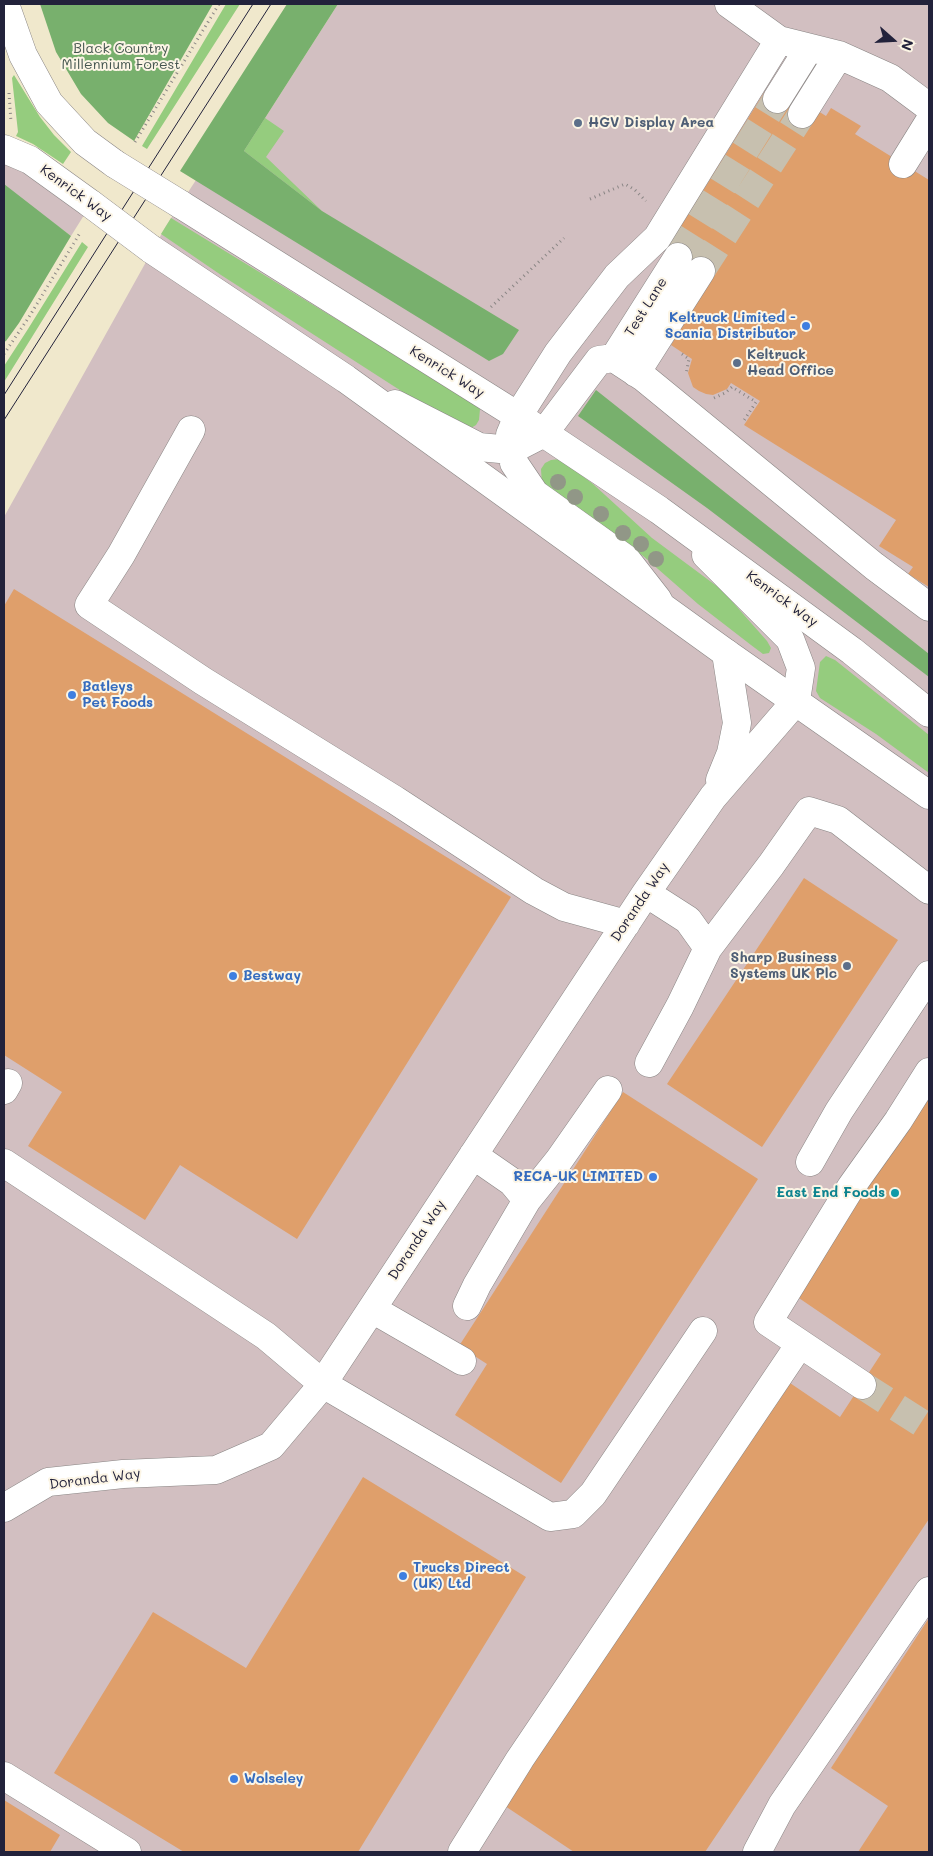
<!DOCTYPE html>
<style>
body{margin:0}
#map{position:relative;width:933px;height:1856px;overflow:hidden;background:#f0e8cc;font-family:Mali,sans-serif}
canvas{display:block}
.frame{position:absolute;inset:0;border:5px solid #22223b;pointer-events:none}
.north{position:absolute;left:868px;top:15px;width:50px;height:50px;-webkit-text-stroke:4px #fcf5e5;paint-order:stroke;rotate:109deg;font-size:14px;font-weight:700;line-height:20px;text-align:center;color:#22223b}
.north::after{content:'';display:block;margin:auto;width:18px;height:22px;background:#22223b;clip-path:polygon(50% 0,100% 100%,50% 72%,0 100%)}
</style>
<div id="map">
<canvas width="933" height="1856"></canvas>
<div class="frame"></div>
<div class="north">N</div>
</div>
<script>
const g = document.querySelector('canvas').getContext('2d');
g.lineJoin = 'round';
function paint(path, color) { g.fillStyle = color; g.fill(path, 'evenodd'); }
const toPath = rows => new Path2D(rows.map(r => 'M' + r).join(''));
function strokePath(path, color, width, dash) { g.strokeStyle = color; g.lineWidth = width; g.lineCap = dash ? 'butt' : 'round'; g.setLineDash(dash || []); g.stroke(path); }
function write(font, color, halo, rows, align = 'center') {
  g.font = font + ' Mali,sans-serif'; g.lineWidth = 4; g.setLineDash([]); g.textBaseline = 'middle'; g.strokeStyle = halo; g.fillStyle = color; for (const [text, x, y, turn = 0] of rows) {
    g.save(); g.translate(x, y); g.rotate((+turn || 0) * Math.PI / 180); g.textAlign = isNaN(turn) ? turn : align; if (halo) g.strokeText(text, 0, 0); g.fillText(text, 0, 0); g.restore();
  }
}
const industrial = toPath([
 [338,4,929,4,929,1852,4,1852,4,517,166,226,196,180,221,152,244,151],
 [4,149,91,204,71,236,40,213,4,215]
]);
const green = toPath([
 [226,4,240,4,147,149,142,146],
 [14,75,40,117,54,135,71,152,63,164,33,144,16,136,18,132,12,78],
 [265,118,284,131,266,157,322,211,244,151],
 [171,218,475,404,480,409,479,420,476,425,471,428,451,423,221,275,161,234],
 [82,242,88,247,4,382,4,366,28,329],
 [560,459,593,484,652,538,722,590,767,641,771,648,769,653,763,654,751,645,698,604,642,555,548,492,542,485,541,469,545,463,551,460],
 [826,656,835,660,929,735,929,773,876,734,820,698,816,691,820,662]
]);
const forest = toPath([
 [40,4,213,4,134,141,108,123,81,94,56,52],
 [287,4,338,4,244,151,322,211,519,330,503,354,489,361,180,171],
 [4,184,71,236,19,323,6,341,4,342],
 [596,390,929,654,929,677,707,508,578,416]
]);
const building = toPath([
 [765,91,812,120,818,111,826,116,831,108,861,126,855,134,929,180,929,587,908,574,913,567,879,546,896,520,744,425,760,401,731,383,727,389,713,395,706,394,699,391,693,387,688,373,692,359,671,345,694,308,666,250],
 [14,589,511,897,297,1239,180,1165,145,1220,28,1146,62,1092,4,1055,4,606],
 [804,878,898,940,762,1147,667,1084],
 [929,1091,929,1519,705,1852,574,1852,505,1806,790,1383,840,1417,881,1354,793,1294],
 [623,1092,758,1179,561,1483,455,1415,487,1364,459,1346],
 [363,1477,526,1577,358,1852,184,1852,54,1773,153,1612,246,1668],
 [929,1618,929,1852,858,1852,888,1806,831,1768],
 [4,1800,60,1835,50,1852,4,1852]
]);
const minorTunnel = toPath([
 [678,257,777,99],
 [701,271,802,114],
 [862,1385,929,1428]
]);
const path = toPath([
 [9,93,11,122],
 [135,142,219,4],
 [590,199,625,184,635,190,646,201],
 [491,307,564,238],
 [4,354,29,317,80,233],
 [682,354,689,359,686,374],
 [714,398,725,393,732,387,756,402,743,422]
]);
const minor = toPath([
 [729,4,779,40,839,55,890,78,929,107],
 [777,99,809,48],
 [802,114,839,55],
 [903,164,929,122],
 [614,358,678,257],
 [636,373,701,271],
 [395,404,479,447,511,450,544,433,599,360,614,358,643,377,874,566,929,607],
 [191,430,121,555,89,605,203,681,395,800,534,891,564,907,626,924],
 [658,600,626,559,535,494,514,463,510,435,518,416,558,353,617,276,657,238,779,40],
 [720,780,731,753,737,723,726,653],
 [646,893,688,920,708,948,680,1006,649,1063],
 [708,948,771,865,809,811,838,820,929,890],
 [4,1090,8,1083],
 [810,1162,839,1111,929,975],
 [4,1163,266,1336,323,1384,550,1517,573,1514,593,1494,703,1331],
 [527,1200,559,1160,608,1090],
 [467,1306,477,1285,527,1200,512,1182,473,1155],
 [372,1309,462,1361],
 [862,1385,768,1322,851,1187,898,1121,929,1072],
 [4,1508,48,1482,123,1474,216,1470,271,1446,319,1389,646,893,713,797,796,701,801,668,790,639,706,555],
 [4,1776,127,1852],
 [462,1852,520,1759,800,1344],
 [757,1852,782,1805,929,1591]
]);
const major = toPath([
 [5,4,23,55,49,103,85,142,115,164],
 [4,149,30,160,91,204],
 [180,204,518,416,659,510,852,651,929,713],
 [151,249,346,379,726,653,929,795]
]);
const tram = toPath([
 [4,395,253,4],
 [4,420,271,4]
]);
const majorBridge = toPath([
 [115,164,180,204],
 [91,204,151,249]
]);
const trees = [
 [558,482],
 [575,497],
 [601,514],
 [623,533],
 [641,544],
 [656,559]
];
const markers = [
 [578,123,5,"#5c6f8a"],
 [806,326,5,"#3f7fe0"],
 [737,363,5,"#5c6f8a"],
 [72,695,5,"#3f7fe0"],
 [847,966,5,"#5c6f8a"],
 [233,976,5,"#3f7fe0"],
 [653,1177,5,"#3f7fe0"],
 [895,1193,5,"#0f9aa8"],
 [403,1576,5,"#3f7fe0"],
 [234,1779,5,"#3f7fe0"]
];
const parkNames = [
 ["Black Country",121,49],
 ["Millennium Forest",121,65]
];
const serviceNames = [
 ["HGV Display Area",588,123],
 ["Keltruck",747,355],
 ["Head Office",747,371],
 ["Sharp Business",837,958,"right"],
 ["Systems UK Plc",837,974,"right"]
];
const streetNames = [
 ["Kenrick Way",76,193,36],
 ["Test Lane",646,307,-58],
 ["Kenrick Way",447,372,32],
 ["Kenrick Way",782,599,36],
 ["Doranda Way",640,902,-56],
 ["Doranda Way",417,1240,-57],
 ["Doranda Way",95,1479,-7]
];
const shopNames = [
 ["Keltruck Limited -",796,318,"right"],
 ["Scania Distributor",796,334,"right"],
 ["Batleys",82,687],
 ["Pet Foods",82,703],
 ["Bestway",243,976],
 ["RECA-UK LIMITED",643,1177,"right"],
 ["Trucks Direct",413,1568],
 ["(UK) Ltd",413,1584],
 ["Wolseley",244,1779]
];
const cultureNames = [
 ["East End Foods",885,1193]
];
paint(industrial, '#d2bfc1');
paint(green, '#95cc7e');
paint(forest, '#78b06d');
paint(building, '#df9f6b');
strokePath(minorTunnel, '#c7c0af', 28, [28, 14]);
strokePath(minor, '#898584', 29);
strokePath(major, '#898584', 29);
strokePath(path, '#898584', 3, [1, 4]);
strokePath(minor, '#fff', 28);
strokePath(major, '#fff', 28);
strokePath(tram, '#22223b', 1);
strokePath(majorBridge, '#898584', 29, []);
strokePath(majorBridge, '#fff', 28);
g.fillStyle = '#919787';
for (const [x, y] of trees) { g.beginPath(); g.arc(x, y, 8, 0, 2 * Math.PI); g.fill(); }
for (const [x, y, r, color] of markers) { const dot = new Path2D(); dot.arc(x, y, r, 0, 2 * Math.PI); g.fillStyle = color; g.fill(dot); strokePath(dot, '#fcf5e5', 2); }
write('14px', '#44554f', '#fcf5e5', parkNames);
write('bold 14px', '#4e5e75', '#fcf5e5', serviceNames, 'left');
write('14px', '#22223b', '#fcf5e5', streetNames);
write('bold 14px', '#366cbe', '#fcf5e5', shopNames, 'left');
write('bold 14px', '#0d838f', '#fcf5e5', cultureNames, 'right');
</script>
